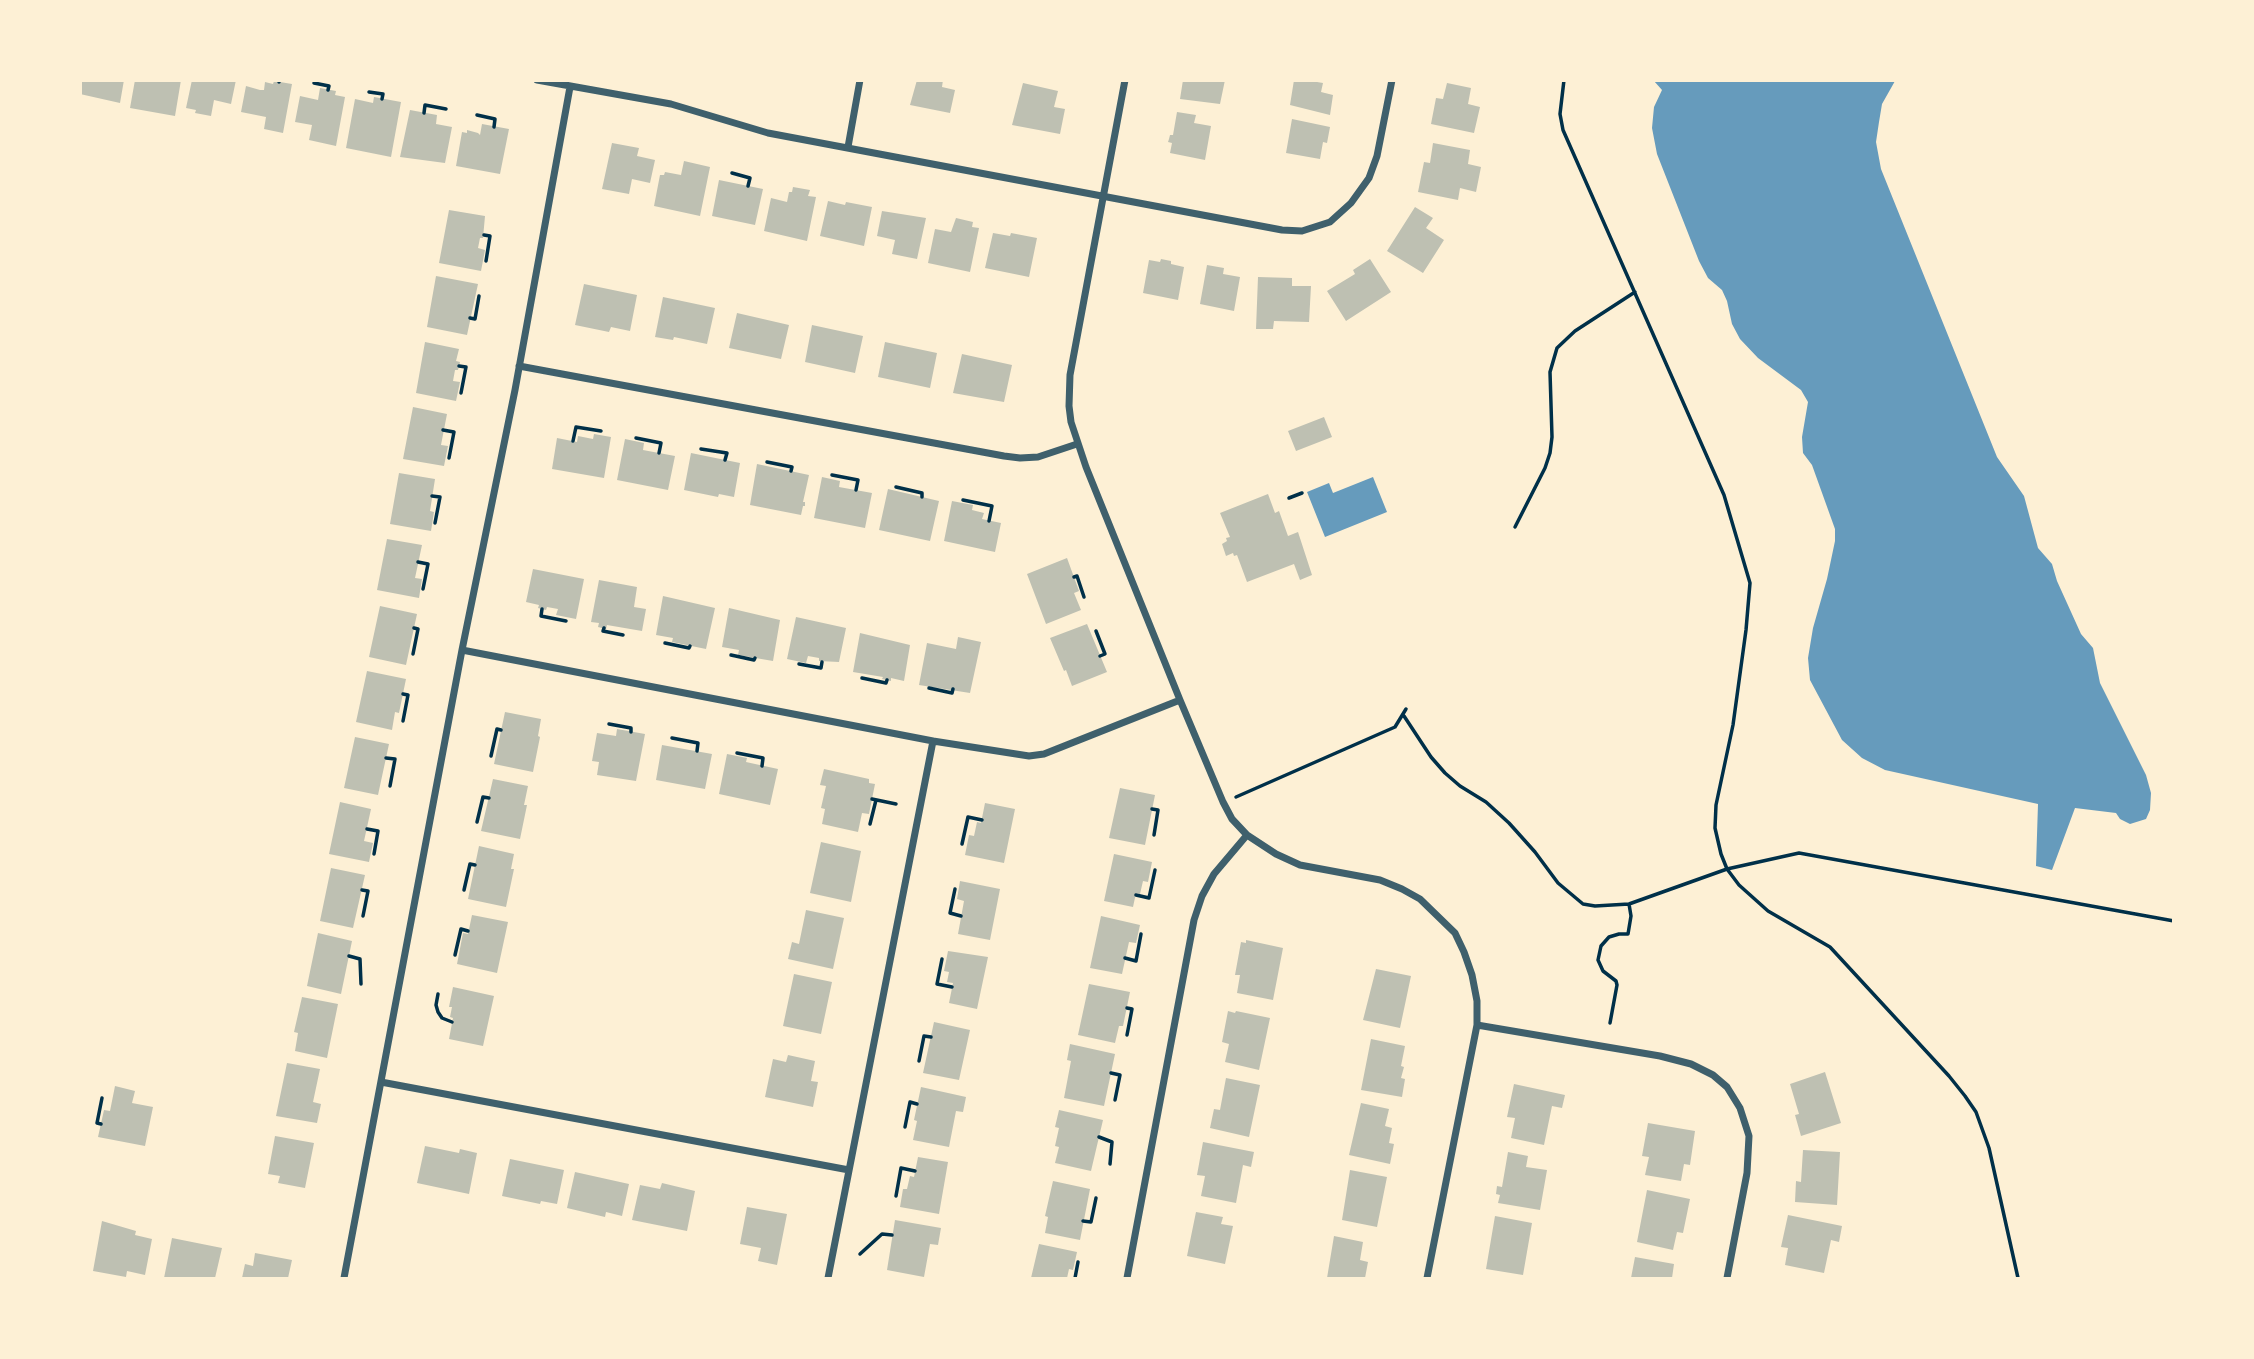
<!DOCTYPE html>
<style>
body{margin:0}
#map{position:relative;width:2254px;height:1359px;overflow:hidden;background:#fdf0d5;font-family:Barlow,sans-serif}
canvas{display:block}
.frame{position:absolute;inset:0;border:82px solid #fdf0d5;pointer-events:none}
</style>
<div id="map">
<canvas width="2254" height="1359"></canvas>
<div class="frame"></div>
</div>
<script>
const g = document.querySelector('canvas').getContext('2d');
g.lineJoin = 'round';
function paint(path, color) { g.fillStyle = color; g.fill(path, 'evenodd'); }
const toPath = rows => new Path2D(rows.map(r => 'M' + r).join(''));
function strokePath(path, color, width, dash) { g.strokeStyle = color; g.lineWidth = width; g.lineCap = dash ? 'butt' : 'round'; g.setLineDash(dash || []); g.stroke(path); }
const water = toPath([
 [1654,81,1895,81,1882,104,1879,122,1876,142,1881,169,1997,457,2024,496,2038,548,2052,564,2057,581,2081,634,2093,648,2100,683,2146,775,2151,793,2150,810,2146,819,2130,824,2120,819,2116,813,2075,808,2052,870,2036,866,2038,804,1885,770,1862,758,1842,740,1810,680,1808,658,1813,628,1827,579,1835,541,1835,529,1812,465,1803,453,1802,437,1808,402,1801,390,1758,358,1740,339,1732,324,1727,301,1722,290,1708,278,1699,261,1657,154,1652,128,1654,107,1662,90],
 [1373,477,1387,512,1325,537,1307,492,1329,483,1333,493]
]);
const building = toPath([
 [80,80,124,80,120,103,80,94],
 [135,80,181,80,175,116,130,108],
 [192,80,236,80,231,104,214,100,211,116,195,113,196,110,186,108],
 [917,80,943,80,942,87,955,90,950,113,910,105],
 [1183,80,1225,80,1220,104,1180,99],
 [1294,80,1318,80,1317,82,1323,83,1321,92,1333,95,1330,115,1290,105],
 [274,81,292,84,283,133,264,129,266,117,241,112,246,86,260,90,264,90,265,82,273,84],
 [1023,83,1058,91,1054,107,1065,109,1060,134,1012,125],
 [1447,83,1471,88,1468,104,1480,107,1474,133,1431,124,1436,98,1443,99],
 [320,88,336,91,335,95,345,97,336,146,309,140,312,125,295,122,300,96,318,100],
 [374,97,401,102,391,157,346,148,355,99,373,103],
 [410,110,437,115,436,124,452,127,445,163,400,157],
 [1177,112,1196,115,1194,123,1211,126,1205,160,1170,153,1172,143,1168,142,1169,139,1170,135,1173,135],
 [1292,119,1330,127,1327,143,1323,142,1320,159,1286,153],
 [482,124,509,129,500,174,456,166,462,132,467,133,467,130,478,133,480,135],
 [612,143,639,148,637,156,655,160,650,183,632,179,629,194,602,189],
 [1433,143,1470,150,1468,164,1481,167,1476,192,1460,188,1458,200,1418,192,1424,162,1430,163],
 [684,161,710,167,700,216,654,206,660,175,664,175,665,172,681,175],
 [719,180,763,189,755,225,712,216],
 [793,187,810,190,808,196,816,197,807,241,764,231,771,198,787,202,789,192,792,192],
 [828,201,845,205,846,202,872,207,864,246,820,236],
 [1415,207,1433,218,1426,228,1444,240,1423,273,1387,251],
 [449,210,485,216,483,238,480,238,478,248,485,250,481,271,439,263],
 [882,211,926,218,917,259,892,254,895,240,877,236],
 [956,218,973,222,972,227,979,228,970,272,928,263,935,229,951,232],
 [993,233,1010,236,1011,233,1037,238,1029,277,985,268],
 [1161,259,1171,261,1171,264,1184,267,1178,300,1143,293,1149,260,1160,262],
 [1370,259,1391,292,1346,321,1327,291,1355,274,1353,270],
 [1207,265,1224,268,1223,274,1240,277,1234,311,1200,304],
 [436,276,478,284,467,335,427,327],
 [1258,277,1292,278,1292,286,1311,286,1309,322,1274,321,1273,329,1256,329],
 [584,284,637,295,630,331,611,327,609,332,575,325],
 [663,297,715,308,707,344,674,337,673,340,655,337],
 [737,313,789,325,781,359,729,348],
 [812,325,863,336,855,373,805,362],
 [425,342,459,349,456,361,460,362,458,370,455,370,453,381,460,382,456,401,416,393],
 [885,342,937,353,930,388,878,377],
 [962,354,1012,365,1004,402,953,393],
 [413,407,447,414,441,445,448,446,444,466,403,459],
 [1324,417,1332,437,1296,451,1288,431],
 [594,434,611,437,604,478,552,469,557,438,577,442,578,436,593,439],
 [625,439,644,443,643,450,675,456,668,490,617,480],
 [691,453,740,463,734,497,719,494,718,497,684,490],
 [757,464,809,475,803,502,805,502,805,506,803,506,801,515,750,505],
 [399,473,435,479,430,511,434,512,431,531,390,524],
 [822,477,840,481,839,487,872,493,865,528,814,518],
 [888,489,939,501,930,541,879,530],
 [1268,494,1275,513,1279,511,1288,536,1298,532,1312,575,1300,580,1294,564,1247,582,1237,555,1234,556,1233,553,1226,556,1222,544,1227,541,1226,538,1230,537,1220,513],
 [952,501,973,505,972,510,984,513,982,519,1001,523,995,552,944,541],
 [387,539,422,545,415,578,422,579,419,598,377,590],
 [1067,558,1079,591,1074,593,1081,610,1046,624,1027,574],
 [533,569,584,579,576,619,556,615,558,609,547,607,546,610,538,608,539,605,526,602],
 [599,580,637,587,634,607,646,609,642,631,607,625,606,629,598,627,599,623,591,622],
 [663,596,715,608,706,649,672,642,673,638,656,635],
 [380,606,417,614,406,665,369,657],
 [729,608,780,620,773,661,738,655,739,650,722,647],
 [796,617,846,628,839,662,819,661,819,658,808,656,806,663,787,659],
 [1087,624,1107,672,1072,686,1066,670,1064,671,1050,638],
 [860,633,910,645,904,681,891,678,891,681,882,679,883,677,853,672],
 [958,637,981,642,970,693,919,685,927,643,956,649],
 [367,671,406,679,399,713,395,712,392,730,356,722],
 [505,712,541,719,538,736,540,737,533,772,494,764],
 [617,729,645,734,636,781,597,775,599,762,592,761,597,733,616,736],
 [355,737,389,744,378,795,344,788],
 [662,745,712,754,705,789,656,780],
 [727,754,747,758,746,762,778,769,770,805,719,794],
 [824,769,869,779,869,783,875,784,869,814,862,813,858,832,822,824,825,809,821,808,826,786,820,785],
 [493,779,528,786,524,805,527,805,520,839,481,831],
 [1120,788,1155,795,1145,845,1109,838],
 [340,802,371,809,364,841,373,843,369,862,329,854],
 [985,803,1015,809,1004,863,965,855,969,835,974,836,977,822,981,823],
 [821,842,861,851,851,902,810,893],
 [479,846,514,854,511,869,514,869,506,907,468,899],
 [1114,854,1152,862,1148,882,1143,881,1140,894,1136,893,1133,907,1104,901],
 [331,868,365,875,353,928,320,921],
 [960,881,1000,889,990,940,958,934,964,901,957,899],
 [806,910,844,918,833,969,788,959,792,942,799,944],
 [472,915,508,922,497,973,457,964,463,933,468,934],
 [1101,916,1140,925,1136,943,1129,942,1122,974,1090,968],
 [318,933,352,941,341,994,307,986],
 [1246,940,1283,948,1273,1000,1237,993,1240,975,1235,975,1241,942,1246,943],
 [948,951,988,957,977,1009,949,1003,953,983,947,982,949,972,944,971],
 [1376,969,1411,976,1400,1028,1363,1020],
 [794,974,832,982,821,1034,783,1026],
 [1089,984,1130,992,1123,1026,1119,1026,1115,1043,1078,1035],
 [453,987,494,996,483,1046,449,1039,453,1018,450,1017,452,1007,449,1007],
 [302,997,338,1004,327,1058,295,1051,298,1033,294,1032],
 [1228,1011,1235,1013,1236,1011,1270,1018,1259,1070,1225,1062,1229,1044,1222,1042],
 [934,1022,970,1030,959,1080,923,1073],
 [1371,1039,1405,1046,1401,1066,1404,1067,1401,1078,1405,1079,1402,1097,1361,1090],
 [1070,1044,1115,1054,1104,1106,1064,1098,1071,1061,1067,1060],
 [788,1055,815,1061,811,1081,818,1082,813,1107,765,1097,773,1059,786,1062],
 [287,1063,320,1069,313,1102,321,1104,317,1123,276,1116],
 [1825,1072,1841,1123,1801,1136,1795,1115,1799,1114,1790,1084],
 [1226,1078,1260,1085,1249,1137,1210,1128,1214,1109,1220,1110],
 [1514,1084,1565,1095,1562,1108,1552,1106,1544,1145,1511,1138,1515,1118,1507,1117],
 [115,1086,135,1091,132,1103,153,1107,145,1146,98,1137,104,1110,110,1111],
 [921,1087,966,1097,963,1112,956,1111,949,1147,913,1140,917,1121,914,1120],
 [1361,1103,1389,1109,1385,1126,1392,1128,1389,1143,1394,1144,1390,1164,1349,1155],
 [1059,1110,1103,1120,1091,1171,1055,1163,1059,1147,1055,1146,1059,1128,1055,1127],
 [1648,1123,1695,1131,1690,1165,1684,1164,1681,1181,1645,1175,1649,1157,1642,1156],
 [275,1136,314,1143,305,1188,278,1183,280,1176,268,1174],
 [1203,1142,1254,1152,1251,1167,1243,1165,1236,1203,1201,1196,1205,1176,1197,1175],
 [425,1146,459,1153,460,1149,477,1153,469,1194,417,1183],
 [1803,1150,1840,1152,1837,1205,1795,1202,1796,1181,1801,1182],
 [1508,1152,1528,1156,1526,1167,1547,1170,1540,1210,1498,1203,1500,1195,1496,1194,1497,1186,1502,1187],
 [918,1157,948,1162,939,1214,900,1207,903,1189,907,1189,910,1176,914,1177],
 [510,1159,564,1170,557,1204,541,1201,540,1204,502,1196],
 [1350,1170,1387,1177,1377,1227,1342,1220],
 [575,1172,629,1184,622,1216,606,1212,605,1217,567,1208],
 [1053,1181,1090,1189,1080,1240,1045,1233,1048,1217,1045,1216],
 [662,1183,695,1191,687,1231,632,1220,640,1185,660,1189],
 [1647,1190,1690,1199,1683,1233,1677,1232,1673,1250,1637,1242],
 [747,1207,787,1214,777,1265,758,1261,761,1248,740,1244],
 [1196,1212,1223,1217,1221,1224,1233,1226,1225,1264,1187,1256],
 [1788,1215,1842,1226,1839,1242,1831,1240,1824,1273,1785,1265,1788,1248,1781,1247],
 [1495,1216,1532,1223,1523,1275,1486,1269],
 [895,1220,941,1228,938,1245,930,1244,924,1277,887,1270],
 [102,1221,136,1231,135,1235,152,1239,145,1275,127,1271,126,1277,93,1271],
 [1334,1236,1363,1242,1360,1260,1368,1262,1365,1278,1327,1278],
 [172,1238,222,1248,215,1278,164,1278],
 [1039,1244,1077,1252,1073,1270,1069,1269,1067,1278,1031,1278],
 [255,1253,292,1260,288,1278,242,1278,245,1264,253,1266],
 [1635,1257,1674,1264,1672,1278,1631,1278]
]);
const path = toPath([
 [1564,80,1560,114,1563,130,1724,495,1750,583,1746,630,1733,725,1716,805,1715,828,1721,854,1727,869,1739,885,1768,911,1830,947,1949,1076,1965,1096,1976,1112,1989,1148,2018,1278],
 [279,82,279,80],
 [314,83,329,86,328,90],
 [369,92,383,94,382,99],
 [424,113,425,105,446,109],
 [477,115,495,119,494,127],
 [732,173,750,178,748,186],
 [484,235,490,236,486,261],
 [470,318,475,319,479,296],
 [459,366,466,367,461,393],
 [443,430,454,432,449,458],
 [636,438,661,443,659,453],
 [573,441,576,427,601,431],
 [701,449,727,453,725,460],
 [767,462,792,467,791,471],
 [832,475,858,480,856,490],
 [896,487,922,493,922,497],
 [432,496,440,497,435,523],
 [1289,498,1302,493],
 [963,500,992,506,989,521],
 [1515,527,1545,468,1550,453,1552,437,1550,372,1557,348,1575,331,1635,292],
 [418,562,428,564,423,589],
 [1074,577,1077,576,1084,597],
 [542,609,541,616,566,621],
 [604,628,603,631,623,635],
 [1096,631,1105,654,1100,656],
 [665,643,689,648,690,646],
 [413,654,418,629,414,628],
 [731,655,754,660,755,658],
 [799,664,821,668,822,662],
 [862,678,886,683,887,680],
 [929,688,952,693,953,689],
 [403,694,408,695,403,721],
 [1404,716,1431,757,1445,773,1460,786,1486,802,1509,823,1535,852,1558,883,1583,904,1595,906,1629,904,1727,869,1799,853,2174,921],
 [609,724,631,728,631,732],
 [672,738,698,743,697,751],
 [737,753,763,758,762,766],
 [491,756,497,729,501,730],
 [386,758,395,759,390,786],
 [1236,797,1395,727,1406,709],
 [872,799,896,804],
 [1152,809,1158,810,1154,835],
 [477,822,483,797,489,798],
 [870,824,876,800],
 [367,829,378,831,374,854],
 [962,844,968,817,982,820],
 [955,889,950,913,961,916],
 [362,890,368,891,363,916],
 [464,890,470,864,475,865],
 [1136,895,1149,898,1155,870],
 [455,955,461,929,468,931],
 [349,956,360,959,361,984],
 [1125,958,1136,961,1141,934],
 [942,959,937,984,952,987],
 [438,994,436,1005,438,1012,442,1018,452,1022],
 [1610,1023,1617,985,1616,981,1603,971,1598,960,1601,946,1609,937,1619,934,1628,934,1631,916,1629,904],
 [1127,1035,1132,1009,1127,1008],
 [919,1061,924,1036,931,1037],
 [1111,1073,1120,1075,1115,1100],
 [101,1124,97,1123,102,1098],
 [905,1127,910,1102,917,1104],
 [1099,1137,1112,1142,1110,1164],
 [896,1196,901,1168,915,1171],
 [1083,1221,1091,1222,1096,1198],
 [860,1254,882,1234,892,1235],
 [1075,1278,1078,1262]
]);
const minor = toPath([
 [537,80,671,104,768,133,1282,230,1302,231,1330,222,1351,203,1369,178,1377,156,1392,80],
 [1125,80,1070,375,1069,406,1071,422,1086,467,1180,700,1223,802,1232,819,1247,835,1276,854,1300,865,1380,880,1402,889,1420,899,1455,933,1464,952,1472,975,1477,1001,1477,1025,1427,1278],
 [848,147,860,80],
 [519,366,1004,456,1020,458,1038,457,1077,444],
 [462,650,933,741,1029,756,1044,754,1180,700],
 [1477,1025,1660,1056,1691,1064,1713,1075,1727,1087,1740,1108,1749,1136,1747,1173,1727,1278],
 [381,1082,849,1170],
 [344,1278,462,650,515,390,570,87],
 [828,1278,933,741],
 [1127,1278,1194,920,1202,896,1214,874,1247,835]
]);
paint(water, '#669bbc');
paint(building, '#bec0b2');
strokePath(path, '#003049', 3.5);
strokePath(minor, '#3f606c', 7);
</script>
